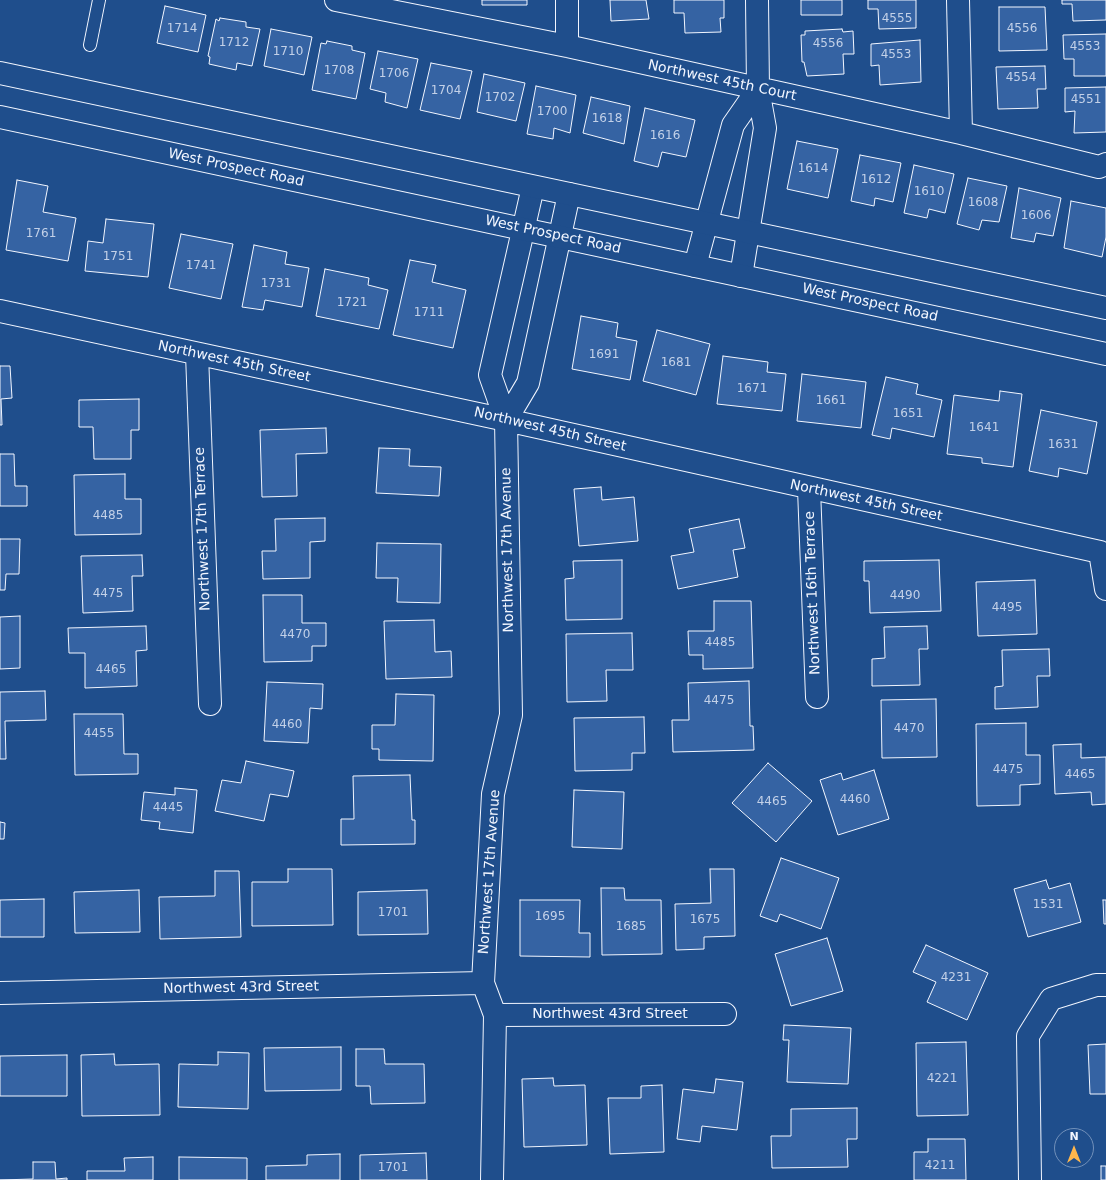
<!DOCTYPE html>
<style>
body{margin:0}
#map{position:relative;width:1106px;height:1180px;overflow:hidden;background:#1f4e8c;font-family:"DejaVu Sans",sans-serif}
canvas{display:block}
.north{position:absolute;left:1054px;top:1128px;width:40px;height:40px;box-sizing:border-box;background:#1f4e8c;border:1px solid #7391ba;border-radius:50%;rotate:0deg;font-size:11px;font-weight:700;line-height:16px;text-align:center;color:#f2f6ff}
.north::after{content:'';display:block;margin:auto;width:14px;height:18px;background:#ffb74d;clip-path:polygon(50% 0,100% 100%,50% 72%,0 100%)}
</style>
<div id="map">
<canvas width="1106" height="1180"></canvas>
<div class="north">N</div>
</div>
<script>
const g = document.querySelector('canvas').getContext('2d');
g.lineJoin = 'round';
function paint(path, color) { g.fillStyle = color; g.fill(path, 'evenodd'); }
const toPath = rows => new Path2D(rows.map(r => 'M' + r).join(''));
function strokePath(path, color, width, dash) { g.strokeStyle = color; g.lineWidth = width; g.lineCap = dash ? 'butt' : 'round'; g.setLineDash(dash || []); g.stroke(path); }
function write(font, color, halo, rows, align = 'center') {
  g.font = font + ' "DejaVu Sans",sans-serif'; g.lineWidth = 3; g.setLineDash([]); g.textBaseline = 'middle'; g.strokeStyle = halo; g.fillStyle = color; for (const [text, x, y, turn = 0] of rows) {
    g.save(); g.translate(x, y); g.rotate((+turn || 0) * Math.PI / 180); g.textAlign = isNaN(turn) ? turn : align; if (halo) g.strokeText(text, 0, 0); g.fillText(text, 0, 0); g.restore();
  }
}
const building = toPath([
 [482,0,527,0,527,5,482,5,482,0],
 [610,0,646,0,649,19,611,21,610,0],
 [674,0,724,0,724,18,720,18,721,32,685,33,684,13,674,13,674,0],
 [801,0,842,0,842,15,801,15,801,0],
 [868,0,916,0,916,28,879,29,878,9,868,9,868,0],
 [1062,0,1106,0,1106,20,1073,21,1072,4,1062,4,1062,0],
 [165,6,206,15,198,52,157,43,165,6],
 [999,7,1045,7,1047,50,999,51,999,7],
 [220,18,246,22,246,27,260,29,252,66,237,63,236,70,209,64,210,57,208,56,216,19,219,21,220,18],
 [271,29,312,37,304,75,264,66,271,29],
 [842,29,843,32,853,31,854,54,843,54,844,74,807,76,804,62,802,62,801,35,805,35,805,31,842,29],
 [1106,34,1106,76,1074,76,1074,59,1064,59,1063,35,1106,34],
 [920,40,921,82,880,85,879,65,871,66,871,44,920,40],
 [327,41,352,46,352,50,365,53,356,99,312,90,321,43,326,44,327,41],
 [378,51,418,59,407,108,385,102,386,93,370,89,378,51],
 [431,63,472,71,460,119,420,110,431,63],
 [1045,66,1046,89,1037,89,1038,108,998,109,996,67,1045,66],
 [484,74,525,83,516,121,477,112,484,74],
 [536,86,576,95,570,133,554,128,553,139,527,134,536,86],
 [1106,87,1106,132,1074,133,1075,111,1065,112,1065,88,1106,87],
 [591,97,630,106,624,144,583,133,591,97],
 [645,108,695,120,686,157,662,152,658,167,634,161,645,108],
 [797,141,838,149,828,198,787,189,797,141],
 [860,155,901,163,893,202,875,198,874,206,851,201,860,155],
 [914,165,954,174,945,213,929,209,927,218,904,213,914,165],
 [968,178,1007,186,999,222,982,220,979,230,957,224,968,178],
 [17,180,48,186,43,212,76,218,68,261,6,250,17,180],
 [1019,188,1061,198,1053,236,1036,233,1034,242,1011,238,1019,188],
 [1071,201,1106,208,1106,237,1102,257,1064,248,1071,201],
 [106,219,154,224,148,277,85,271,88,241,103,243,106,219],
 [181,234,233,244,221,299,169,288,181,234],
 [254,245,287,252,285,264,309,268,302,307,265,300,263,310,242,307,254,245],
 [410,260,436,265,432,282,466,290,453,348,393,335,410,260],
 [325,269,369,278,368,285,388,290,379,329,316,316,325,269],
 [581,316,618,323,616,337,637,341,630,380,572,369,581,316],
 [657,330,710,344,696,395,643,381,657,330],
 [723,356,768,362,767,372,786,374,782,411,717,404,723,356],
 [0,366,10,366,12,398,1,399,2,425,0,425,0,366],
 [802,374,866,382,861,428,797,421,802,374],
 [886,377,918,384,916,394,942,400,934,437,892,428,890,439,872,435,886,377],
 [1000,391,1022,394,1013,467,982,463,982,458,947,454,954,395,999,401,1000,391],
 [139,399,139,430,131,430,131,459,94,459,93,427,79,427,79,400,139,399],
 [1041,410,1097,422,1087,474,1059,468,1058,477,1029,471,1041,410],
 [326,428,327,453,296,454,297,496,262,497,260,430,326,428],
 [379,448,410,449,409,466,441,467,439,496,376,493,379,448],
 [0,454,14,454,15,486,27,486,27,506,0,506,0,454],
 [125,474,125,499,141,499,141,534,75,535,74,475,125,474],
 [601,487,602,500,634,497,638,541,579,546,574,489,601,487],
 [325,518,325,541,310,542,310,578,263,579,262,551,276,551,275,519,325,518],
 [739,519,745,548,733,550,738,577,678,589,671,556,694,552,689,529,739,519],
 [0,539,20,539,19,574,6,574,5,590,0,590,0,539],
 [377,543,441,544,440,603,397,602,398,578,376,578,377,543],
 [142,555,143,576,132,576,133,611,83,613,81,556,142,555],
 [622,560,622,619,566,620,565,579,574,578,573,561,622,560],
 [939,560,941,611,870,613,869,581,864,581,864,561,939,560],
 [1035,580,1037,634,978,636,976,582,1035,580],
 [263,595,302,595,302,623,326,623,326,646,312,646,312,661,264,662,263,595],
 [714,601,751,601,753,668,703,669,703,655,689,655,688,631,714,631,714,601],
 [20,616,20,668,0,669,0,617,20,616],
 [434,620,435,652,451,651,452,677,386,679,384,621,434,620],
 [146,626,147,650,136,651,137,686,85,688,85,653,69,653,68,628,146,626],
 [927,626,928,649,919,649,920,685,872,686,872,659,885,658,884,627,927,626],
 [632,633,633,670,606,670,607,701,567,702,566,634,632,633],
 [1049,649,1050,676,1037,676,1038,707,995,709,995,687,1003,686,1002,650,1049,649],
 [749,681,750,726,753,726,754,750,673,752,672,720,689,720,688,683,749,681],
 [267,682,323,684,322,709,310,708,308,743,264,741,267,682],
 [45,691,46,720,5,721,6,759,0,759,0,692,45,691],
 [396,694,434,695,433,761,379,760,379,749,372,749,372,725,395,725,396,694],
 [936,699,937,757,882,758,881,700,936,699],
 [74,714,123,714,124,754,138,754,138,774,75,775,74,714],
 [644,717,645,753,632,753,632,770,575,771,574,718,644,717],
 [1026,723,1026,755,1040,755,1040,784,1020,785,1020,805,977,806,976,724,1026,723],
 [1081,744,1081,758,1106,757,1106,804,1092,805,1091,792,1055,794,1053,745,1081,744],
 [246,761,294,771,288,797,270,794,264,821,215,811,222,780,241,783,246,761],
 [768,763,812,801,776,842,732,803,768,763],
 [874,770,889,819,838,835,820,780,841,773,843,780,874,770],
 [410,775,412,820,415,820,415,844,341,845,341,819,354,819,353,776,410,775],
 [175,788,197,790,193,833,159,829,160,822,141,820,144,792,175,795,175,788],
 [574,790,624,792,622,849,572,847,574,790],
 [0,822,5,823,4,839,0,839,0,822],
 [781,858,839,878,821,929,780,914,777,922,760,916,781,858],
 [288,869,332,869,333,925,252,926,252,882,288,882,288,869],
 [710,869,734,869,735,936,704,937,704,949,676,950,675,904,711,903,710,869],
 [215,871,239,871,241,937,160,939,159,897,215,896,215,871],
 [1046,880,1049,889,1070,883,1081,922,1028,937,1014,889,1046,880],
 [601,888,624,888,625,900,661,900,662,954,602,955,601,888],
 [139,890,140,932,75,933,74,892,139,890],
 [427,890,428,934,358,935,358,892,427,890],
 [44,899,44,937,0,937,0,900,44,899],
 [520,900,580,900,579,933,590,933,590,957,520,956,520,900],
 [1103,900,1106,900,1106,924,1104,924,1103,900],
 [827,938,843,991,791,1006,775,954,827,938],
 [926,945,988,973,967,1020,927,1002,936,982,913,972,926,945],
 [784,1025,851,1028,848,1084,787,1082,789,1040,783,1040,784,1025],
 [966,1042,968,1115,917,1116,916,1043,966,1042],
 [1106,1044,1106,1094,1090,1094,1088,1045,1106,1044],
 [341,1047,341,1090,265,1091,264,1048,341,1047],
 [356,1049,384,1049,385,1064,424,1064,425,1103,371,1104,370,1086,356,1086,356,1049],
 [218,1052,249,1053,248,1109,178,1107,179,1064,218,1065,218,1052],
 [114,1054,115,1065,159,1064,160,1115,82,1116,81,1055,114,1054],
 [67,1055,67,1096,0,1096,0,1056,67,1055],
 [553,1078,554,1086,585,1085,587,1145,524,1147,522,1079,553,1078],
 [716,1079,743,1082,737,1130,702,1126,700,1142,677,1139,683,1089,714,1093,716,1079],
 [662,1085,664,1152,610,1154,608,1098,641,1098,641,1086,662,1085],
 [857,1108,857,1139,847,1139,848,1167,772,1168,771,1136,791,1136,791,1109,857,1108],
 [928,1139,965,1139,966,1180,914,1180,914,1152,928,1152,928,1139],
 [426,1153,427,1180,360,1180,360,1155,426,1153],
 [340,1154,340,1180,266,1180,266,1166,307,1165,307,1155,340,1154],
 [153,1157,153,1180,87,1180,87,1171,125,1171,124,1158,153,1157],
 [179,1157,247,1158,247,1180,179,1180,179,1157],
 [33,1162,55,1162,56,1179,67,1178,67,1180,0,1180,33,1179,33,1162],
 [1101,1166,1106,1166,1106,1180,1101,1180,1101,1166]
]);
const lane = toPath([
 [90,45,99,0]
]);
const street = toPath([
 [336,0,567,46,961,133,1099,167,1106,164],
 [567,0,567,46],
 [958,0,961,133],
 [695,266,733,125,758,89],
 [741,276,765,128,758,89,757,0],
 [0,311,506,420,1100,552,1106,589],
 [197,354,210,704],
 [506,420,528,383,569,194],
 [809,489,817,697],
 [0,993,483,983],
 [495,1015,725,1014],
 [492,1180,495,1015,483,983,493,794,511,715,506,420,490,375,533,187],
 [1030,1180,1028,1036,1051,999,1096,985,1106,985]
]);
const secondary = toPath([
 [0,73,1106,308],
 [0,117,1106,354]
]);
const numberNames = [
 ["4555",897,19],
 ["1714",182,29],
 ["4556",1022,29],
 ["1712",234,43],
 ["4556",828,44],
 ["4553",1085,47],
 ["1710",288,52],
 ["4553",896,55],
 ["1708",339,71],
 ["1706",394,74],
 ["4554",1021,78],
 ["1704",446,91],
 ["1702",500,98],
 ["4551",1086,100],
 ["1700",552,112],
 ["1618",607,119],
 ["1616",665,136],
 ["1614",813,169],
 ["1612",876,180],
 ["1610",929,192],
 ["1608",983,203],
 ["1606",1036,216],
 ["1761",41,234],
 ["1751",118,257],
 ["1741",201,266],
 ["1731",276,284],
 ["1721",352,303],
 ["1711",429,313],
 ["1691",604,355],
 ["1681",676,363],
 ["1671",752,389],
 ["1661",831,401],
 ["1651",908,414],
 ["1641",984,428],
 ["1631",1063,445],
 ["4485",108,516],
 ["4475",108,594],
 ["4490",905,596],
 ["4495",1007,608],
 ["4470",295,635],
 ["4485",720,643],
 ["4465",111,670],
 ["4475",719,701],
 ["4460",287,725],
 ["4470",909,729],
 ["4455",99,734],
 ["4475",1008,770],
 ["4465",1080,775],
 ["4460",855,800],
 ["4465",772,802],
 ["4445",168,808],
 ["1531",1048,905],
 ["1701",393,913],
 ["1695",550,917],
 ["1675",705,920],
 ["1685",631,927],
 ["4231",956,978],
 ["4221",942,1079],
 ["4211",940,1166],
 ["1701",393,1168]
];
const streetNames = [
 ["Northwest 45th Court",722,81,12],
 ["West Prospect Road",236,168,12],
 ["West Prospect Road",553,235,12],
 ["West Prospect Road",870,303,12],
 ["Northwest 45th Street",234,362,12],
 ["Northwest 45th Street",550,430,13],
 ["Northwest 45th Street",866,501,12],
 ["Northwest 17th Terrace",203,529,-92],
 ["Northwest 17th Avenue",508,550,-91],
 ["Northwest 16th Terrace",813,593,-92],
 ["Northwest 17th Avenue",490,872,-86],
 ["Northwest 43rd Street",241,988,-1],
 ["Northwest 43rd Street",610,1014]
];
paint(building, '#3563a3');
strokePath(building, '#f2f6ff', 1);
strokePath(lane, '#f2f6ff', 14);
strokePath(street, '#f2f6ff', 24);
strokePath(secondary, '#f2f6ff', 24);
strokePath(lane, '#1f4e8c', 12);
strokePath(street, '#1f4e8c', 22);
strokePath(secondary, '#1f4e8c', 22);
write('12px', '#c3d1e8', null, numberNames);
write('14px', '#f2f6ff', '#1f4e8c', streetNames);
</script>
